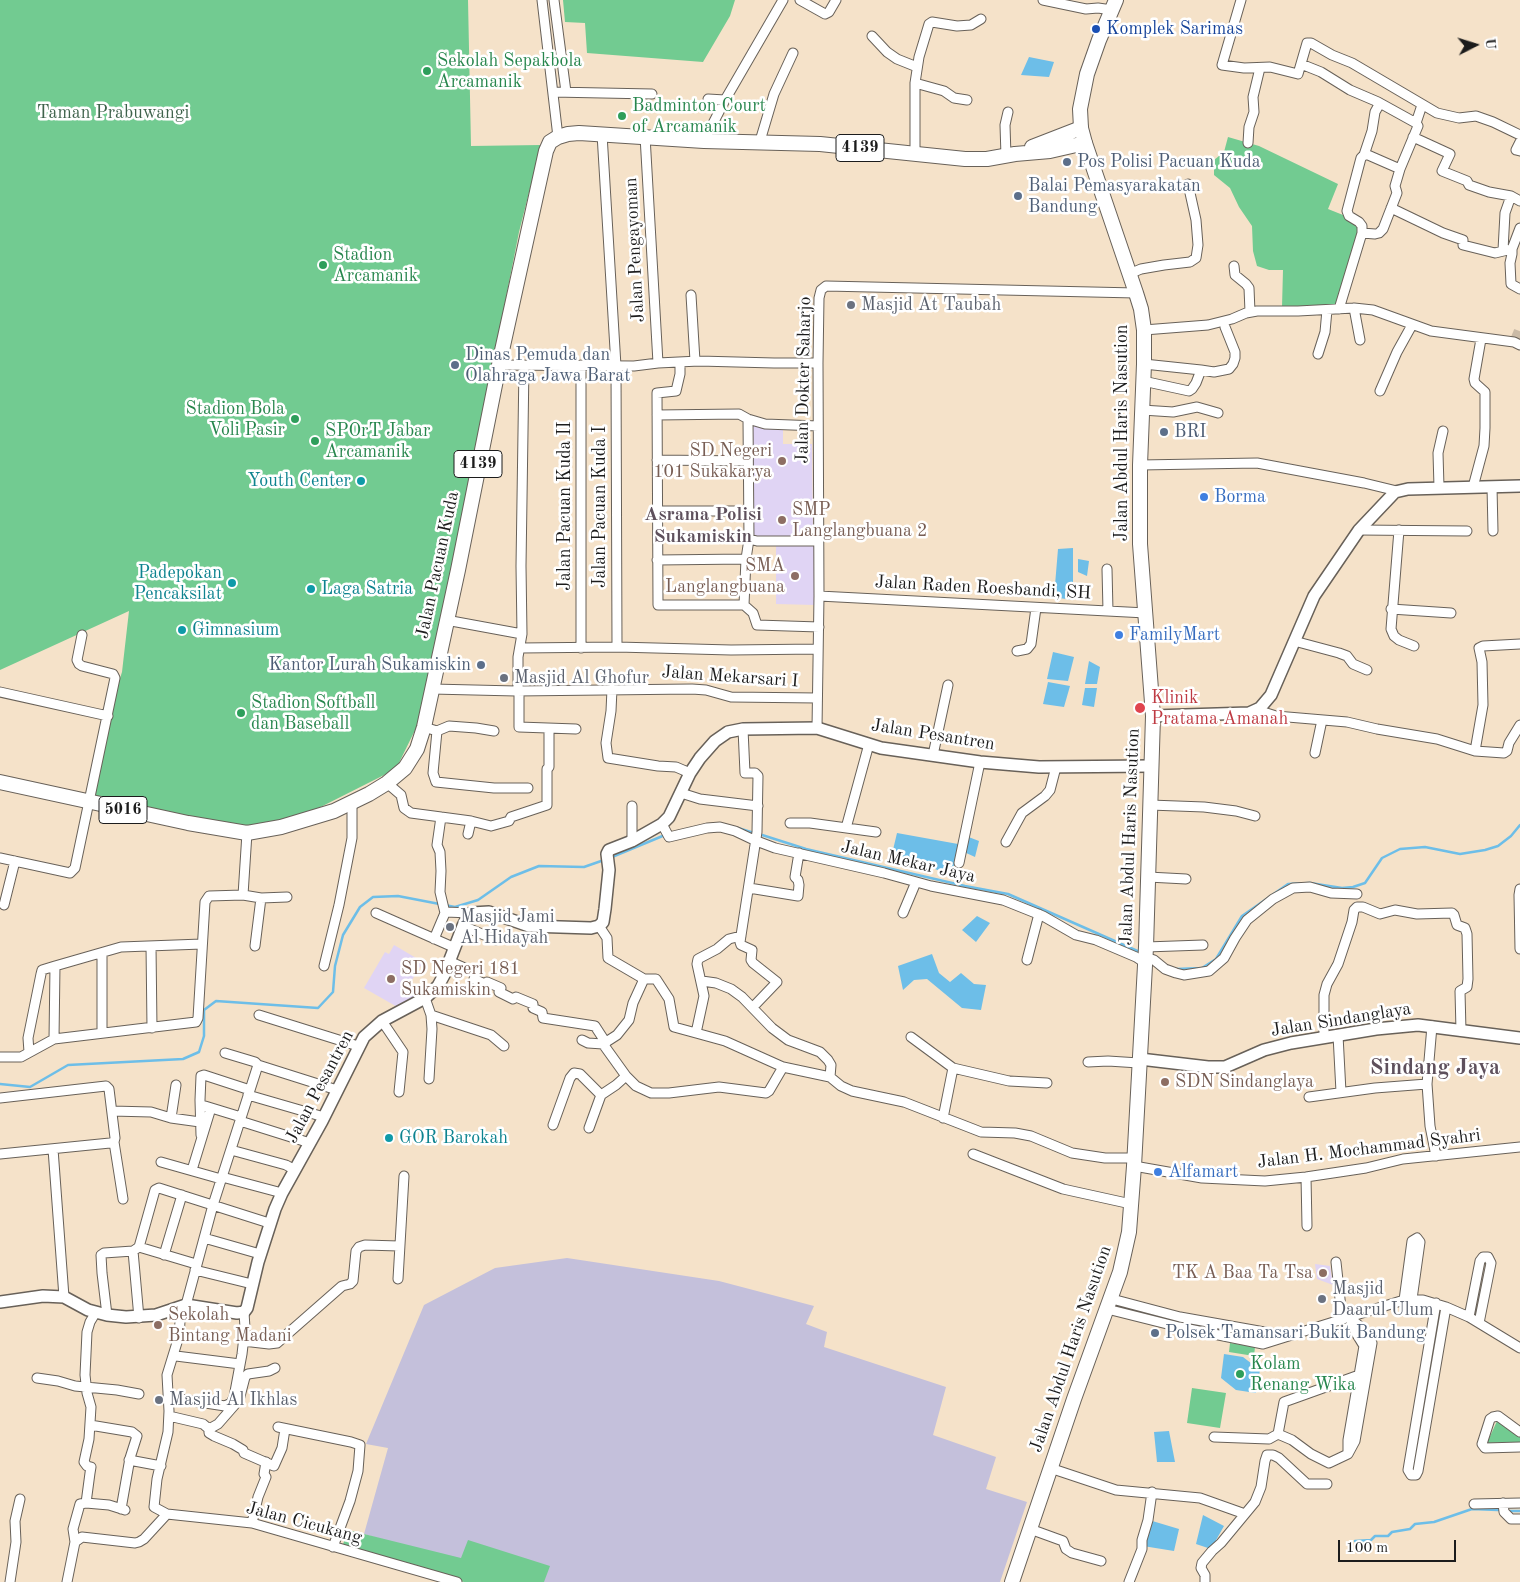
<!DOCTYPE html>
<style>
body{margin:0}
#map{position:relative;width:1520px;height:1582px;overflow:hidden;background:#f5e2c9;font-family:"Old Standard TT",serif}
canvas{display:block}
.north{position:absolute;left:1450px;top:20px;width:50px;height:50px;-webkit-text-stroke:4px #fff;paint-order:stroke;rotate:85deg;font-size:14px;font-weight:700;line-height:20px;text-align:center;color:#1c1c1c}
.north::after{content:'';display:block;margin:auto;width:18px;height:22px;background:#1c1c1c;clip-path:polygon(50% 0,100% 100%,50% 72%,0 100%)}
.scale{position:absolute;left:1338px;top:1540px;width:118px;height:22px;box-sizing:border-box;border:2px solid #1c1c1c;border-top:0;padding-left:6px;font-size:15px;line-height:18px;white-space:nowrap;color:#1c1c1c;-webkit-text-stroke:4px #fff;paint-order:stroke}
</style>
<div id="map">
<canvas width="1520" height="1582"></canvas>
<div class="north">U</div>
<div class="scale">100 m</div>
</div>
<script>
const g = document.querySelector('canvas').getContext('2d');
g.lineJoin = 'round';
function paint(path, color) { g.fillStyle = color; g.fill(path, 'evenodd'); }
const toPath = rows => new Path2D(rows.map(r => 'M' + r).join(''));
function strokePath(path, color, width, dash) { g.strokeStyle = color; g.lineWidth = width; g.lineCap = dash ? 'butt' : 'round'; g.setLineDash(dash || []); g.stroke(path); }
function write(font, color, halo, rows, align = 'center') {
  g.font = font + ' "Old Standard TT",serif'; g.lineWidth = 5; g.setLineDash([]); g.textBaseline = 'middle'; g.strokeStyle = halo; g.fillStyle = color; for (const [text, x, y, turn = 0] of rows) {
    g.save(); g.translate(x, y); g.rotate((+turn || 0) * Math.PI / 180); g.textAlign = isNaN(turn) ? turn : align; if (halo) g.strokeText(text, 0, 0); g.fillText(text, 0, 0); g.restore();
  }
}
const built = toPath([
 [752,425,783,426,783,444,812,444,813,536,759,537,755,536,752,531],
 [776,545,815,545,815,605,776,604],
 [394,945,423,962,409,985,423,995,399,1008,364,988,385,952,389,954],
 [1315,1264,1330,1266,1333,1285,1317,1279]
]);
const industrial = toPath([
 [567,1258,719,1281,814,1306,806,1324,827,1332,824,1347,946,1387,933,1435,996,1457,986,1489,1027,1502,1000,1582,468,1582,406,1546,364,1534,388,1448,366,1444,424,1305,495,1268]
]);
const green = toPath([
 [0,0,468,0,471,146,541,145,519,232,442,619,417,726,396,769,281,827,248,830,92,799,108,716,122,672,129,611,0,670],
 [563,0,735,0,730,16,703,62,587,53,585,23,565,22],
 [1228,137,1259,146,1338,184,1328,209,1358,221,1359,227,1337,306,1282,307,1283,270,1269,270,1257,266,1253,251,1252,226,1239,207,1230,188,1214,175,1214,160,1224,152],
 [1230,1343,1255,1347,1254,1356,1229,1352],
 [1192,1388,1226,1393,1220,1428,1187,1423],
 [1497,1421,1520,1437,1520,1442,1487,1443],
 [348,1530,461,1558,468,1540,550,1566,544,1582,464,1582,341,1550]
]);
const water = toPath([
 [1029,57,1054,62,1049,77,1021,75],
 [1073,548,1073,600,1059,598,1055,585,1058,549],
 [1078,559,1089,561,1087,576,1078,572],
 [1053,652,1074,657,1068,681,1047,679],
 [1089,661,1100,667,1097,684,1085,684],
 [1048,682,1070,686,1064,707,1043,704],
 [1085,688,1097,688,1094,707,1082,705],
 [897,833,958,844,952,875,892,854],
 [966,836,979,841,975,857,964,852],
 [977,916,990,923,976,942,962,930],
 [932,954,939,973,950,982,961,973,974,984,986,985,981,1010,962,1008,927,979,914,980,903,990,898,966],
 [1224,1354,1243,1357,1260,1370,1256,1393,1236,1390,1221,1378],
 [1169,1431,1175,1462,1157,1462,1154,1432],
 [1203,1515,1224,1526,1211,1549,1196,1544],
 [1149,1520,1179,1529,1174,1551,1143,1546]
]);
const stream = toPath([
 [738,828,754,833],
 [759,834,806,849,965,886,1008,894,1142,953],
 [612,857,665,835],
 [1176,969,1202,968,1216,959,1242,916,1288,884,1310,883,1342,888,1353,887,1365,883,1382,858,1400,849,1425,847,1460,854,1485,850,1498,846,1511,836,1520,825],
 [0,1084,30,1087,68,1065,183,1059,199,1052,204,1036,204,1010,216,1001,318,1008,333,992,335,966,343,935,360,907,373,897,398,896,455,907,478,900,511,877,539,866,584,867,604,860],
 [1510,1511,1520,1511],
 [1355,1541,1371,1540,1375,1536,1388,1536,1392,1532,1410,1529,1415,1524,1434,1522,1472,1509,1498,1510]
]);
const minorTunnel = toPath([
 [1515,339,1520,327]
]);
const minor = toPath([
 [542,0,558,137],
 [554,0,566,92],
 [800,0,825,14,829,12,836,0],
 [1043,0,1086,9,1098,8,1112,10],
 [1241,0,1222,65,1244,68,1270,67,1298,74,1307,43,1311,43,1332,55,1352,63,1437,113,1459,118,1476,116,1493,122,1520,135],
 [872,36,887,52,897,59,917,67],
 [1301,64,1321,72,1350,90,1378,102,1416,123],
 [915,83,944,91,954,98,967,100],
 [553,92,652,94],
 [708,99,725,100],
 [602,134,616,366,617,647],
 [645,136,658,363],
 [1413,137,1450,154,1442,171,1467,181,1469,185,1489,192,1511,196,1520,201],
 [704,141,725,100,783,0],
 [760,141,774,94,793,53],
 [1520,142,1516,150,1520,151],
 [1248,143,1249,127,1254,112,1253,97,1260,68],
 [915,153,915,83,919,57,929,24,932,22,957,26,971,25,981,19],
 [1364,155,1372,131,1375,112,1380,103],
 [1006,156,1005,125,1008,112],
 [1391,208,1443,233,1463,240,1463,245,1495,253,1512,249],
 [1520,228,1512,249,1512,254,1510,263,1511,284,1520,289],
 [1362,233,1375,234,1379,233,1383,229,1397,193,1395,186,1400,169,1418,126,1416,123,1422,105],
 [1503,250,1505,213,1511,196],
 [1234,266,1235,275,1246,284,1249,288,1250,312],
 [1129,274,1141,269,1164,265,1190,262,1196,258,1198,245,1196,220,1188,184],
 [691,295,695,361],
 [1354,308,1360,340],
 [1339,309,1362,233,1362,226,1359,222,1349,216,1347,211,1361,158,1364,155,1368,155,1400,169],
 [1144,330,1208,325,1232,319,1246,313,1257,311,1298,311,1354,308,1373,310,1431,331,1514,342,1520,345],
 [1318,354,1325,332,1327,310],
 [680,362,680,374,676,391,657,393,658,605,744,605,753,613,757,625,819,627],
 [1144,364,1201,370],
 [499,365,634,366,658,363,699,361,774,363,818,363],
 [1143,381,1189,391,1192,389,1196,383,1201,370,1214,372,1229,369,1233,364,1235,358,1235,352,1225,327],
 [1380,391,1397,352,1412,325],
 [1142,410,1173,412,1197,407,1218,413],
 [657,415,739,414,748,419,765,424,818,426],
 [657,460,747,461],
 [1140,465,1257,463,1364,483,1397,491],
 [1439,487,1438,453,1443,431],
 [1473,487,1484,446,1485,428,1485,392,1475,383,1474,379,1481,339],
 [1492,487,1493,531],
 [657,511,747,511],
 [1359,530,1467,531],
 [1399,530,1391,629,1394,636,1399,640,1414,646],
 [749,539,757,541,818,541],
 [657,560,746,559],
 [1107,569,1108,611],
 [819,596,1146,613],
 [744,605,746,559,749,539,748,419],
 [1391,609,1451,613],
 [446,620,522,634],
 [1294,641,1339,653,1347,656,1353,664,1367,670],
 [521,648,617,647,731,650,817,649],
 [581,648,581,365],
 [1017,651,1027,649,1031,644,1036,608],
 [432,689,516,691,692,689,706,690,731,697,817,698],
 [612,689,611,711,606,743,608,758,658,766,676,767,690,773],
 [518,691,518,657,522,634,521,566,524,365],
 [519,691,519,727,576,729],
 [0,692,108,716],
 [1257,710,1276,716,1347,722,1377,729,1437,739,1475,751,1504,753,1507,751,1509,743,1520,725],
 [424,727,437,731,433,773,436,782,494,788,528,788],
 [817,728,819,596,818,363,819,298,821,290,826,286,1136,293],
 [743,729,745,773,755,773,758,776,757,832,740,942,741,945,752,950,751,960,753,963,777,982,753,1007],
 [437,731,449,726,476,728,494,731],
 [1475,751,1483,705,1482,662,1479,648,1483,646,1520,644],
 [1315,753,1322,720],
 [933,755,948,685],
 [387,783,401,795,404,808,411,813,471,821,491,826,509,821,511,817,547,805,547,769,549,767,549,729],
 [681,793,700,799,758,806],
 [1150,805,1204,807,1236,811,1255,816],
 [790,823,810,823,876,832],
 [662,824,669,837,707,828,720,827,735,831,754,840,775,848,884,873,931,886,1003,900,1043,916,1076,935,1096,940,1136,957,1145,963],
 [846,828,869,744],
 [468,834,471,821],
 [632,841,632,806],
 [1006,842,1022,813,1045,796,1050,790,1056,767],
 [0,858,70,873,75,868,115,678,113,674,82,666,79,664,77,660,82,635],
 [959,863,980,762],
 [1148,877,1186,879],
 [749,888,798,896,799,885,798,880,795,877,799,853],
 [1520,889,1519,895,1520,949],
 [243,895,261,898,287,897],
 [4,905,15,861],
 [445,912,472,913],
 [376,913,453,947],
 [903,913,916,882],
 [463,926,496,940],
 [599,926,607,938,608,958,644,979,656,979,669,999,674,1027,696,1033],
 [741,936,729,939,717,949,698,959,697,964,704,996,696,1033,725,1041,783,1067],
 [434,939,445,913,440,892,441,871,440,852,437,845,441,817],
 [151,946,152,1028],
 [255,946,261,898],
 [1146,947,1203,945],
 [102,953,102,1033],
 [1145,957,1154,960,1165,969,1176,973,1184,975,1209,971,1224,958,1235,938,1247,920,1273,899,1293,888,1310,887,1331,893,1357,894],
 [1027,960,1039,914],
 [449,961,476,973,474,979,485,984,487,982,501,988,499,992,513,999,516,997,533,1004,533,1008,542,1012,543,1018,595,1026,606,1043],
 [324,966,339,905,352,838,352,803],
 [702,981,716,983,731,989,742,997,772,1028,788,1040,820,1052,828,1060,831,1065,830,1077,841,1086,852,1091,904,1102,981,1132,1015,1133,1031,1136,1072,1153,1105,1158,1135,1158],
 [425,998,431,1015,432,1029,429,1079],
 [259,1015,358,1046],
 [431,1015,491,1035,504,1046],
 [382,1021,403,1052,399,1092],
 [1338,1035,1341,1092],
 [911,1037,953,1068,943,1118],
 [1324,1037,1324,995,1327,984,1338,964,1352,922,1354,910,1357,907,1363,907,1380,914,1395,910,1417,914,1452,913,1454,915,1457,925,1465,928,1467,934,1468,979,1467,987,1460,991,1461,1031],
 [54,1039,196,1022,198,1018,205,902,209,896,243,895,247,833],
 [582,1040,588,1043,603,1044,617,1035,629,1020,633,1003,644,979],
 [603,1044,626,1076,636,1086,651,1093,669,1093,719,1087,766,1093,769,1091,783,1067,830,1077],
 [29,1052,28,1038,41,974,42,970,55,966],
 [225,1053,255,1062,258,1065,337,1090],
 [0,1057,21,1057,54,1039,55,966,121,947,202,944],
 [1088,1062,1108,1061,1139,1063],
 [953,1068,1009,1081,1047,1083],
 [1427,1084,1430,1126,1436,1156],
 [248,1095,324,1117],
 [1309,1097,1375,1088,1427,1084,1432,1026],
 [0,1098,106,1086,109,1089,115,1138,114,1142,110,1143,0,1154],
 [205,1106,241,1117],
 [112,1111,151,1112,171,1118,200,1122],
 [171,1118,176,1085],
 [240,1121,310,1143],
 [553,1125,570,1078,574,1073,580,1074,601,1095],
 [589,1128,601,1095,616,1085,626,1076],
 [201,1135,200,1100,201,1076,204,1075,250,1090],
 [114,1142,123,1199],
 [53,1149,64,1297],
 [231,1150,286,1165,295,1170],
 [973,1154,1063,1189,1131,1204],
 [161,1162,221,1179],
 [1134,1166,1202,1178,1265,1181,1306,1177,1366,1168,1403,1159,1520,1147],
 [192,1170,211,1108],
 [222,1177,282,1193],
 [1306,1177,1307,1226],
 [204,1238,260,1254],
 [139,1247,155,1190,159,1188,269,1223],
 [133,1251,139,1318],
 [164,1255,182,1195],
 [1336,1262,1341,1308,1350,1318],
 [195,1270,252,1284],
 [398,1279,404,1176],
 [1112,1299,1180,1317,1287,1336],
 [1404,1300,1412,1241,1417,1238,1420,1242,1412,1299],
 [1436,1303,1408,1470,1411,1475,1416,1475,1418,1471,1446,1307],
 [186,1305,213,1205,258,1065],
 [1107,1309,1179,1327,1263,1344,1404,1300,1423,1300,1446,1307,1469,1317,1520,1348],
 [107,1315,102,1273,101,1255,104,1253,133,1251,139,1247,196,1264],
 [1469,1317,1480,1261,1483,1257,1488,1257,1491,1263,1479,1323],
 [1350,1318,1363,1329,1372,1343,1355,1441,1348,1454,1348,1440,1364,1346,1356,1333,1350,1318],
 [243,1341,269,1344,277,1343,342,1286,350,1284,353,1281,356,1251,359,1247,365,1245,399,1246],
 [176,1356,240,1364],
 [37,1378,58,1381,75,1386,117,1390,139,1394],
 [173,1398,225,1406,231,1403,234,1397,242,1354,245,1328,244,1312],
 [169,1416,203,1424,209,1429,209,1433,214,1436,233,1444,243,1450,244,1453,274,1466,282,1448,285,1429],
 [90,1425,132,1432,137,1436,130,1458,121,1509],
 [278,1427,351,1442,360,1445,358,1471,350,1501,333,1547],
 [209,1429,218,1424,239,1400,245,1377,248,1374,269,1371,275,1368],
 [1520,1432,1498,1416,1493,1417,1490,1419,1482,1444,1485,1448,1520,1447],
 [1278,1434,1284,1402,1362,1374],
 [1214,1437,1269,1439,1278,1434,1292,1440,1311,1454,1329,1463,1348,1454],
 [129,1460,161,1466],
 [1050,1468,1116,1490,1200,1498,1245,1514],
 [86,1503,109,1505,125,1510],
 [1503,1503,1504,1512,1511,1519,1520,1519],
 [1474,1504,1520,1503],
 [167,1514,154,1507,157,1479,168,1432,169,1411,167,1375,179,1336,181,1307],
 [252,1523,258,1497,266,1477,264,1474,266,1462],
 [1030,1529,1063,1541,1066,1549,1072,1553,1101,1561],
 [75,1542,73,1529,80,1504,86,1503,90,1473,91,1467,87,1466,84,1462,89,1439,91,1407,87,1393,85,1375,87,1332,90,1322,96,1312],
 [10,1582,16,1542,15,1521,20,1499],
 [67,1582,75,1542,82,1537,135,1543,139,1542,144,1539,167,1514,252,1523,457,1582],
 [1129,1582,1142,1549,1142,1540,1148,1520,1152,1492],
 [1205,1582,1205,1575,1201,1568,1202,1563,1212,1551,1221,1543,1255,1502,1261,1487,1265,1461,1267,1455,1273,1455,1279,1458,1307,1484,1327,1484]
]);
const tertiary = toPath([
 [1153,716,1249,713,1260,708,1271,695,1314,596,1359,530,1395,492,1408,489,1520,486],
 [1140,1059,1208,1067,1225,1067,1264,1050,1291,1043,1376,1029,1418,1025,1520,1038],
 [0,1302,43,1296,64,1297,88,1310,107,1315,126,1317,156,1315,186,1305,237,1313,244,1312,247,1308,258,1262,275,1209,282,1193,322,1121,364,1037,382,1021,425,998,438,986,444,975,463,926,467,918,472,913,489,912,529,926,591,928,599,926,603,922,605,909,609,870,607,854,609,850,632,841,662,824,669,817,690,773,700,758,715,741,728,732,743,729,817,728,881,748,980,762,1039,767,1151,766]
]);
const primary = toPath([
 [1032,147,1081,128],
 [0,782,188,823,247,833,281,827,334,811,369,794,387,783,405,768,417,749,424,727,458,570,501,355,546,151,550,142,558,137,568,134,579,133,704,141,820,144,965,159,987,159,1015,154,1050,151,1085,143]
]);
const trunk = toPath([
 [1012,1582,1074,1399,1120,1272,1129,1232,1134,1166,1146,947,1153,716,1140,544,1140,465,1144,364,1144,330,1141,309,1136,293,1085,143,1081,128,1080,109,1087,74,1099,40,1116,0]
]);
const markers = [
 [1096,29,5,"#1a4fb4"],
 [427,71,5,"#2e9e5b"],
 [622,116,5,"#2e9e5b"],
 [1067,162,5,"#5c6f8a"],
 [1018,196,5,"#5c6f8a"],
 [323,265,5,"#2e9e5b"],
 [851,305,5,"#6b7280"],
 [455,365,5,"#5c6f8a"],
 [295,419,5,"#2e9e5b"],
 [1164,432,5,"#5c6f8a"],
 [315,441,5,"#2e9e5b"],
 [782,461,5,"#8d6e63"],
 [361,481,5,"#0f9aa8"],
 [1204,497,5,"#3f7fe0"],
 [782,520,5,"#8d6e63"],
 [795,576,5,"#8d6e63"],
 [232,583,5,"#0f9aa8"],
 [311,589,5,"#0f9aa8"],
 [182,630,5,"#0f9aa8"],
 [1119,635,5,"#3f7fe0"],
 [481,665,5,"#5c6f8a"],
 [504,678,5,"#6b7280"],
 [1140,708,6,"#e0444e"],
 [241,713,5,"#2e9e5b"],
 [450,927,5,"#6b7280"],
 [391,979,5,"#8d6e63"],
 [1165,1082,5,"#8d6e63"],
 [389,1138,5,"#0f9aa8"],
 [1158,1172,5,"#3f7fe0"],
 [1323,1273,5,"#8d6e63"],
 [1322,1299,5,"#6b7280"],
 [158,1325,5,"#8d6e63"],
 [1155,1333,5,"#5c6f8a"],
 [1240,1374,5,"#2e9e5b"],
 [159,1400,5,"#6b7280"]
];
const shields = [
 [860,148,48],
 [478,464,48],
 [123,810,48]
];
const shieldNames = [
 ["4139",860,148],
 ["4139",478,464],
 ["5016",123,810]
];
const transitNames = [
 ["Komplek Sarimas",1106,29]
];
const leisureNames = [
 ["Sekolah Sepakbola",437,61],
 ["Arcamanik",437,82],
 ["Badminton Court",632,106],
 ["of Arcamanik",632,127],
 ["Stadion",333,255],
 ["Arcamanik",333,276],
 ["Stadion Bola",285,409,"right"],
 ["Voli Pasir",285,430,"right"],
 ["SPOrT Jabar",325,431],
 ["Arcamanik",325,452],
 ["Stadion Softball",251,703],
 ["dan Baseball",251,724],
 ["Kolam",1250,1364],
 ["Renang Wika",1250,1385]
];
const parkNames = [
 ["Taman Prabuwangi",113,113]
];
const serviceNames = [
 ["Pos Polisi Pacuan Kuda",1077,162],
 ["Balai Pemasyarakatan",1028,186],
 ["Bandung",1028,207],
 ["Dinas Pemuda dan",465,355],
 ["Olahraga Jawa Barat",465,376],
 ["BRI",1174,432],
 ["Kantor Lurah Sukamiskin",471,665,"right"],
 ["Polsek Tamansari Bukit Bandung",1165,1333]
];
const streetNames = [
 ["Jalan Pengayoman",635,250,-93],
 ["Jalan Dokter Saharjo",804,380,-89],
 ["Jalan Abdul Haris Nasution",1122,433,-90],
 ["Jalan Pacuan Kuda II",565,506,-90],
 ["Jalan Pacuan Kuda I",600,507,-90],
 ["Jalan Pacuan Kuda",438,565,-78],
 ["Jalan Raden Roesbandi, SH",983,588,3],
 ["Jalan Mekarsari I",730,677,4],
 ["Jalan Pesantren",933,735,9],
 ["Jalan Abdul Haris Nasution",1130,837,-88],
 ["Jalan Mekar Jaya",908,862,13],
 ["Jalan Sindanglaya",1341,1020,-9],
 ["Jalan Pesantren",320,1087,-62],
 ["Jalan H. Mochammad Syahri",1369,1149,-7],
 ["Jalan Abdul Haris Nasution",1071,1349,-71],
 ["Jalan Cicukang",304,1523,15]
];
const worshipNames = [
 ["Masjid At Taubah",861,305],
 ["Masjid Al Ghofur",514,678],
 ["Masjid Jami",460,917],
 ["Al Hidayah",460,938],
 ["Masjid",1332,1289],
 ["Daarul Ulum",1332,1310],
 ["Masjid Al Ikhlas",169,1400]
];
const educationNames = [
 ["SD Negeri",772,451,"right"],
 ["101 Sukakarya",772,472,"right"],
 ["SMP",792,510],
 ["Langlangbuana 2",792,531],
 ["SMA",785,566,"right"],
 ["Langlangbuana",785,587,"right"],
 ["SD Negeri 181",401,969],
 ["Sukamiskin",401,990],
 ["SDN Sindanglaya",1175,1082],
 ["TK A Baa Ta Tsa",1313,1273,"right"],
 ["Sekolah",168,1315],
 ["Bintang Madani",168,1336]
];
const cultureNames = [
 ["Youth Center",351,481,"right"],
 ["Padepokan",222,573,"right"],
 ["Pencaksilat",222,594,"right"],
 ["Laga Satria",321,589],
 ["Gimnasium",192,630],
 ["GOR Barokah",399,1138]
];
const shopNames = [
 ["Borma",1214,497],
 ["FamilyMart",1129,635],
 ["Alfamart",1168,1172]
];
const healthNames = [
 ["Klinik",1151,698],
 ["Pratama Amanah",1151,719]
];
const neighbourhoodNames = [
 ["Asrama Polisi",703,515],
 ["Sukamiskin",703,537]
];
const districtNames = [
 ["Sindang Jaya",1435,1068]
];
paint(built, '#e0d4f4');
paint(industrial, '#c4c0db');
paint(green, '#72cb91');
paint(water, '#6dbee8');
strokePath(stream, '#6dbee8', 2.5);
strokePath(minorTunnel, '#cabaa6', 9, [9, 4.5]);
strokePath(minor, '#686159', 11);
strokePath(tertiary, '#686159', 14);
strokePath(primary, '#686159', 16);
strokePath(trunk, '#686159', 16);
strokePath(minor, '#fff', 9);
strokePath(tertiary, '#fff', 11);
strokePath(primary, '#fff', 14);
strokePath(trunk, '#fff', 14);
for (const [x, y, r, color] of markers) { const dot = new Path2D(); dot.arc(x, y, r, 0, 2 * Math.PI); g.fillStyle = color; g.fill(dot); strokePath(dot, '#fff', 2); }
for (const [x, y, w] of shields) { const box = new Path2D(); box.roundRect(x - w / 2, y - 13.5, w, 27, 4); g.fillStyle = '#fff'; g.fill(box); strokePath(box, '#1c1c1c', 1); }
write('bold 16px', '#1c1c1c', null, shieldNames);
write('18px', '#164399', '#fff', transitNames, 'left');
write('18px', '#27864d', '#fff', leisureNames, 'left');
write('18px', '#3e624b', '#fff', parkNames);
write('18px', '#4e5e75', '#fff', serviceNames, 'left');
write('18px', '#1c1c1c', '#fff', streetNames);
write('18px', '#5b616d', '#fff', worshipNames, 'left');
write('18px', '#785e54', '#fff', educationNames, 'left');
write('18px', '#0d838f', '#fff', cultureNames, 'left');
write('18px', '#366cbe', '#fff', shopNames, 'left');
write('18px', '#be3a42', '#fff', healthNames, 'left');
write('bold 19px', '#5e505c', '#fff', neighbourhoodNames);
write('bold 22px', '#5e505c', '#fff', districtNames);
</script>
